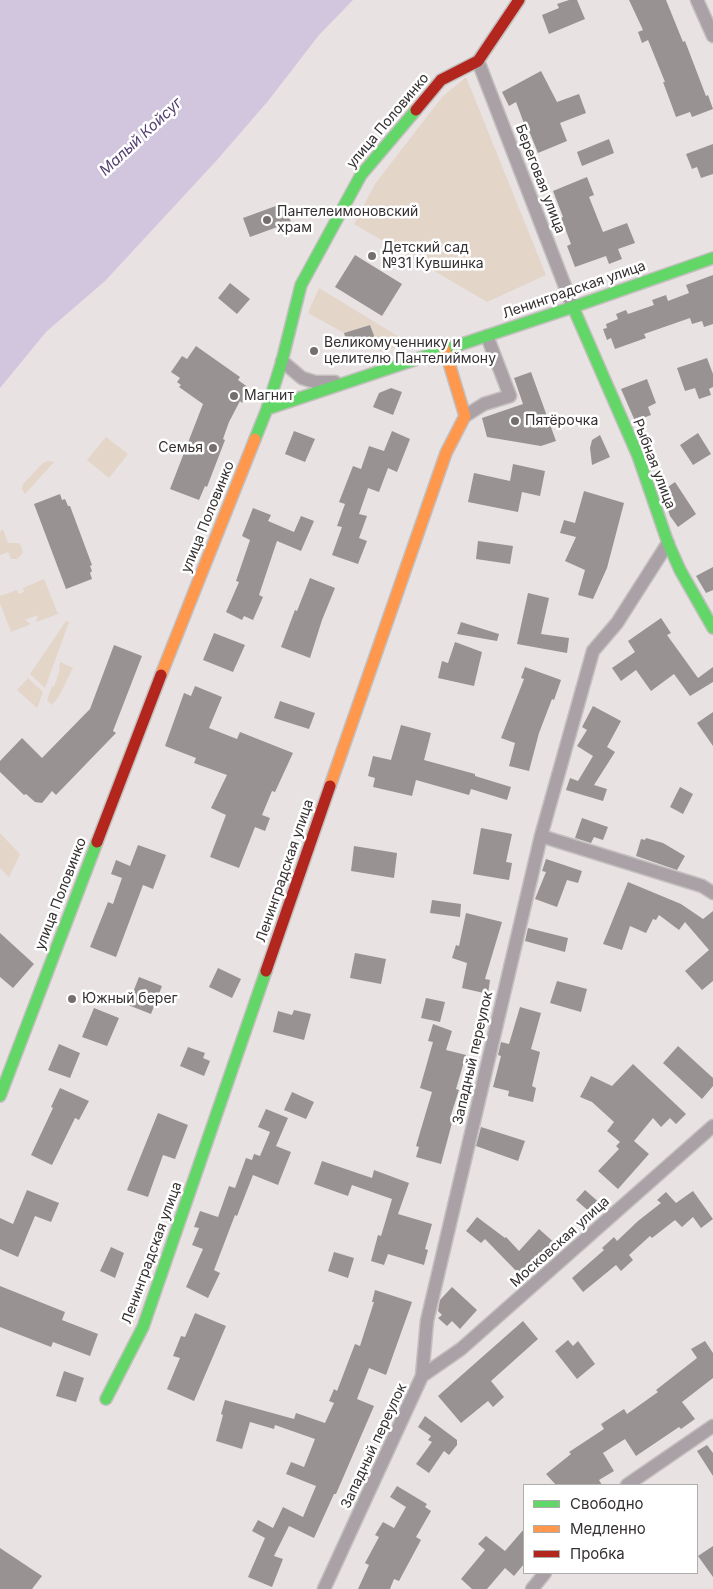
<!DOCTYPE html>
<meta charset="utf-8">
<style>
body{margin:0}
#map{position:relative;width:713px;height:1589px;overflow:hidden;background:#e8e2e2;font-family:Inter,sans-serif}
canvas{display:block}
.legend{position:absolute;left:523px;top:1484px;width:175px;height:90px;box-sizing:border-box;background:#fff;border:1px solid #aeacad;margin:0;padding:6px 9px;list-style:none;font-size:15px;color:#353031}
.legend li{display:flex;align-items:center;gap:10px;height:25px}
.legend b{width:25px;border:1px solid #aeacad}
</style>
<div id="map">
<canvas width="713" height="1589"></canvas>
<ul class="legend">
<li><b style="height:6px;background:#63d668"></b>Свободно</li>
<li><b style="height:6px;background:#ff974d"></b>Медленно</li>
<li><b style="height:6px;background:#b3261e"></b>Пробка</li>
</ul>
</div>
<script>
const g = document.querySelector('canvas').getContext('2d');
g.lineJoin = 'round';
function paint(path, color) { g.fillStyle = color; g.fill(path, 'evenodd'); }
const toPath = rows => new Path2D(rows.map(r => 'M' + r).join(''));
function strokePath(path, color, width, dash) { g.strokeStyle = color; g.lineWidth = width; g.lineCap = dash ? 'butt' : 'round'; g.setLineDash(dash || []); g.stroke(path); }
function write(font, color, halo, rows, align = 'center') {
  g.font = font + ' Inter,sans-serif'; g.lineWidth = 5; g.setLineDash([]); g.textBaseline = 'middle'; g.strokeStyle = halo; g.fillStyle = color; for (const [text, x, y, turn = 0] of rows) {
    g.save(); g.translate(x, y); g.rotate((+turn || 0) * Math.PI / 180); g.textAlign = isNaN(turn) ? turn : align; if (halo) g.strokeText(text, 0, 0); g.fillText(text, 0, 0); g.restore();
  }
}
const green = toPath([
 [466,77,546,275,487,302,354,224,375,184,442,97],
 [319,288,409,343,380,352,370,325,344,333,308,313],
 [106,437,128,454,109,478,87,460],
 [48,461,54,462,25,494,22,489,23,484,43,463],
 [3,529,8,543,19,543,21,546,23,553,17,559,11,559,8,552,0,555,0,532],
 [44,579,58,614,36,622,38,615,25,620,31,624,11,632,0,603,0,596,17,590,19,594,24,592,23,588],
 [66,621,69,622,45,688,30,674],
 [60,662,73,668,58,698,52,705,47,700,52,686,54,687,60,669,59,668],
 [28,678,43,692,37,708,17,690],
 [0,833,20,854,9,877,0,868]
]);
const water = toPath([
 [0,0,353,0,319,35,268,101,217,160,105,281,46,332,0,388]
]);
const building = toPath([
 [569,0,577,0,585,19,549,34,542,15,559,8,557,4],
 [629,0,666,0,683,42,685,41,706,96,708,95,713,109,692,117,690,112,676,117,663,82,665,82,648,40,642,43,638,32,643,30],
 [541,71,557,102,579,94,586,113,560,123,567,141,538,153,527,126,525,126,516,102,509,106,502,92],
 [609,139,614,153,582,166,577,152],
 [713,144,713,174,701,178,697,167,692,169,686,154],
 [587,177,594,195,589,197,603,232,627,223,635,243,618,249,622,259,609,264,606,256,575,267,567,246,571,244,561,218,563,217,553,191],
 [284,203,291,222,250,237,243,218],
 [355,255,402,284,382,316,335,287],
 [713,275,713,324,704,327,702,321,692,324,690,318,644,334,646,338,615,349,611,338,607,340,603,329,607,328,606,324,618,319,616,314,626,310,628,314,654,305,652,300,666,295,668,301,689,293,686,285],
 [230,283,250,299,237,314,218,298],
 [370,325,376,341,349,350,344,333],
 [196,346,240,377,238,380,249,388,242,403,240,401,229,422,223,439,225,440,207,487,205,486,199,500,170,489,203,404,179,387,181,385,177,382,180,378,171,372,182,356,187,359],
 [707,358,713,374,713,387,709,389,711,395,699,399,695,388,685,391,677,368],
 [531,372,556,441,541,446,487,437,482,418,523,404,514,378],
 [647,379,656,403,648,407,651,415,635,421,621,389],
 [391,388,402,392,393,415,373,407,379,393],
 [294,431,315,439,305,462,285,454],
 [392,431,410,439,397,472,388,468,379,492,368,488,359,514,367,516,359,538,367,541,358,564,332,555,342,527,337,526,345,504,339,502,353,466,361,469,369,446,384,451],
 [698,433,711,454,693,465,680,445],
 [600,435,610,457,592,465,590,448,592,440],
 [513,464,545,471,540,496,522,492,518,512,468,502,474,473,510,481],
 [675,482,696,514,678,527,670,516,662,491],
 [584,491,624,503,607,568,593,599,578,595,585,570,565,561,576,537,560,533,564,520,575,523],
 [60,494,62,500,65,499,68,506,70,506,92,565,90,566,92,571,90,573,92,579,66,589,34,504],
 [253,508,271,515,268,521,294,532,301,516,314,521,301,551,277,541,259,595,263,597,253,620,244,616,242,620,226,612,239,582,236,581,250,540,242,536],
 [478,541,513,546,510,564,476,559],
 [713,567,713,590,706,593,696,576],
 [310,578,335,588,322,620,310,658,281,647,295,610,297,611],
 [528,593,549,598,541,634,569,638,567,653,517,644],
 [661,618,671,633,667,635,698,678,713,667,713,682,690,696,674,674,651,691,636,670,621,681,612,668,635,652,628,641],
 [461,622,499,634,497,641,457,634],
 [214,633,245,645,233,672,203,660],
 [455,642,482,652,474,686,438,678,442,661,448,663],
 [114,645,142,656,113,731,116,733,56,795,52,791,42,803,35,802,26,794,24,795,0,772,0,761,22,738,42,758,90,709],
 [525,667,561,680,554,700,552,699,539,733,529,771,509,766,515,743,501,738,524,679,521,678],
 [195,686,222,697,209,728,237,739,240,732,293,753,275,792,272,791,262,815,270,818,265,831,255,827,239,868,210,857,226,815,211,808,227,775,194,763,196,758,165,746,184,693,191,696],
 [280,701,315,713,309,729,274,718],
 [593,706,621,721,607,747,615,752,594,785,607,789,603,801,566,790,570,778,578,781,593,756,577,746,587,730,582,727],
 [713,712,713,746,697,723],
 [401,725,431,733,424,760,475,774,475,776,511,787,507,800,471,789,469,795,416,780,412,796,373,787,375,778,368,776,373,756,391,760],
 [680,787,693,794,683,814,670,807],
 [582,818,608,827,603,840,594,837,591,843,575,838],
 [481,828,512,834,506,862,512,863,509,880,473,874],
 [646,838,663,843,685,856,677,870,636,856,641,839,645,840],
 [138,845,166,855,153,889,143,885,116,957,90,947,108,902,113,904,122,878,111,874,116,860,130,866],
 [354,846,397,853,394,878,351,871],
 [546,859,582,871,578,883,567,880,557,907,535,899,546,872,542,871],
 [628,882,681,904,703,919,713,911,713,981,702,990,685,971,709,950,685,922,679,930,659,915,656,920,653,919,646,933,630,926,622,950,603,944],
 [432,900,461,904,460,917,430,913],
 [466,913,502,922,485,979,490,980,488,994,462,988,467,963,452,958,456,945,459,946],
 [528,928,568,938,565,952,525,941],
 [0,933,34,964,13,988,0,977],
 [355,953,386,959,381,984,350,978],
 [218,968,241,979,232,998,209,987],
 [139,977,162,986,151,1014,128,1005],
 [557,981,587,989,581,1012,550,1003],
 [426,998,445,1002,440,1022,421,1018],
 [520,1007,541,1013,531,1049,540,1052,532,1086,536,1088,533,1102,508,1096,509,1091,493,1087,501,1056,498,1055,501,1042,509,1044],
 [94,1008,119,1018,107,1046,82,1037],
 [294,1010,311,1014,304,1040,273,1032,278,1011,292,1015],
 [433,1024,452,1031,446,1050,466,1055,456,1089,459,1090,450,1118,453,1119,441,1164,416,1157,419,1147,416,1146,432,1092,420,1088,433,1042,428,1041],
 [59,1044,80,1053,70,1078,48,1070],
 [678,1046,713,1078,713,1086,702,1099,663,1063],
 [188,1047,205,1053,203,1058,210,1061,204,1076,180,1066],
 [633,1064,686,1114,676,1124,670,1118,661,1127,653,1118,634,1141,649,1154,618,1189,598,1171,619,1149,616,1146,620,1142,607,1131,614,1122,592,1102,580,1097,591,1076,612,1086],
 [60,1088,89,1101,79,1120,75,1118,52,1165,31,1155,53,1108,51,1107],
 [292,1092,314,1102,306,1119,284,1110],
 [266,1109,288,1118,276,1146,291,1152,278,1185,253,1175,237,1216,235,1215,214,1270,220,1273,208,1298,186,1287,203,1249,192,1245,199,1228,194,1227,200,1211,218,1217,229,1186,235,1188,246,1158,252,1160,254,1154,260,1156,270,1132,258,1127],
 [158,1113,188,1125,175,1159,163,1155,148,1197,127,1190],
 [481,1127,525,1141,518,1161,476,1146],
 [322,1161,372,1178,374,1170,409,1183,398,1214,432,1224,425,1249,428,1250,424,1265,388,1254,384,1265,371,1261,378,1235,381,1236,392,1199,352,1185,348,1196,314,1184],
 [27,1190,59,1203,51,1222,35,1216,18,1257,0,1249,0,1218,13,1224],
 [585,1190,601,1204,592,1214,576,1200],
 [693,1191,713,1219,701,1228,693,1217,682,1227,675,1220,652,1238,650,1236,629,1255,633,1260,621,1271,616,1265,583,1292,572,1278,604,1250,602,1248,614,1237,617,1241,638,1221,661,1203,657,1200,666,1192,676,1203],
 [477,1217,505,1238,506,1237,519,1251,539,1229,557,1245,524,1279,485,1239,481,1243,466,1231],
 [111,1247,124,1253,115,1278,100,1271],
 [334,1252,354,1258,348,1278,328,1271],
 [0,1286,65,1312,62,1320,98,1334,90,1356,53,1342,51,1347,0,1327],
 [452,1287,477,1310,460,1329,452,1321,447,1326,438,1318,442,1315,438,1311,440,1300],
 [375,1290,412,1302,386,1375,369,1368,357,1399,374,1406,336,1494,334,1494,314,1538,289,1526,274,1556,283,1559,272,1587,248,1577,265,1538,252,1531,258,1520,273,1528,283,1507,303,1517,316,1486,286,1474,291,1462,304,1467,315,1439,275,1425,274,1429,250,1422,242,1449,216,1441,223,1415,221,1414,225,1400,294,1419,296,1413,325,1423,334,1403,329,1401,334,1389,337,1391,355,1344,360,1346,374,1302,372,1302],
 [195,1313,226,1326,194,1401,167,1389,180,1358,173,1356,181,1336,185,1337],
 [523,1321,538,1339,491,1381,504,1397,493,1407,488,1401,461,1423,438,1396],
 [568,1340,573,1346,578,1341,595,1364,577,1379,555,1351],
 [705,1341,713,1353,713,1378,682,1402,695,1419,681,1429,679,1427,636,1456,625,1439,603,1453,614,1471,599,1480,602,1485,556,1485,546,1474,571,1454,569,1452,604,1429,601,1424,624,1409,627,1414,658,1392,656,1390,697,1358,691,1349],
 [64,1371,84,1378,76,1402,56,1396],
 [425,1416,457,1440,457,1445,449,1455,444,1451,429,1473,416,1464,432,1442,428,1440,431,1436,418,1427],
 [707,1445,713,1453,713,1476,697,1451],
 [397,1486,427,1504,425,1507,431,1511,416,1537,421,1540,399,1581,394,1579,390,1589,358,1589,369,1565,365,1563,379,1537,375,1535,383,1522,394,1528,406,1507,390,1497],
 [524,1529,524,1564,514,1576,505,1568,487,1589,472,1589,461,1579,485,1550,478,1544,486,1536,505,1551],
 [713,1546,713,1577,698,1556],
 [0,1548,42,1576,32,1589,0,1589]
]);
const street = toPath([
 [697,0,713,36],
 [478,61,573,307],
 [282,361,302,378,315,382,335,382],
 [465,416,484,404,510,396,487,336],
 [541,836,702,886,713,893],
 [422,1376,461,1349,713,1126],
 [627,1485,713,1426],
 [324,1589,422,1376,427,1321,541,836,593,651,617,623,668,543],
 [532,1589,545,1573]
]);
const fast = toPath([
 [573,307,638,456,668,543,680,570,713,628],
 [267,409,573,307,713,258],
 [255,439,267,409,282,361,301,285,361,175,416,110],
 [0,1096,97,842],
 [106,1399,143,1327,266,971]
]);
const slow = toPath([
 [161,675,255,439],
 [330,786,446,453,465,416,445,350]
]);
const jam = toPath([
 [416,110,441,80,478,61,519,0],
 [97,842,161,675],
 [266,971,330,786]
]);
const markers = [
 [267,220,5,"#746e6f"],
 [372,256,5,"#746e6f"],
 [314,351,5,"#746e6f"],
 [234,396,5,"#746e6f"],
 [515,421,5,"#746e6f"],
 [213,448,5,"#746e6f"],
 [72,999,5,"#746e6f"]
];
const streetNames = [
 ["улица Половинко",388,121,-50],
 ["Береговая улица",540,179,69],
 ["Ленинградская улица",574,290,-19],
 ["Рыбная улица",654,464,69],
 ["улица Половинко",208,517,-68],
 ["Ленинградская улица",285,871,-71],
 ["улица Половинко",61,894,-69],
 ["Западный переулок",473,1058,-77],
 ["Московская улица",560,1242,-42],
 ["Ленинградская улица",152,1253,-70],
 ["Западный переулок",374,1446,-65]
];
const poiNames = [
 ["Пантелеимоновский",277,212],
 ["храм",277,228],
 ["Детский сад",382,248],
 ["№31 Кувшинка",382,264],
 ["Великомученнику и",324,343],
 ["целителю Пантелиймону",324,359],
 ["Магнит",244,396],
 ["Пятёрочка",525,421],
 ["Семья",203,448,"right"],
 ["Южный берег",82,999]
];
const waterNames = [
 ["Малый Койсуг",141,137,-43]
];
paint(green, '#e4d5c9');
paint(water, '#d2c6df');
paint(building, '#989392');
strokePath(street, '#c3bfbf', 15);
strokePath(fast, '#c3bfbf', 14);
strokePath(slow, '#c3bfbf', 14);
strokePath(jam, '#c3bfbf', 14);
strokePath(street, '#aaa1a6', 12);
strokePath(fast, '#63d668', 11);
strokePath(slow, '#ff974d', 11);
strokePath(jam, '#b3261e', 11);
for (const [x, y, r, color] of markers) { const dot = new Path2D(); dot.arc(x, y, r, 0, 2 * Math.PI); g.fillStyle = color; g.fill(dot); strokePath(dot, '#fff', 2); }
write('14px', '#353031', '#fff', streetNames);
write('14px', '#353031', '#fff', poiNames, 'left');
write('italic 15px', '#554071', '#fff', waterNames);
</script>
